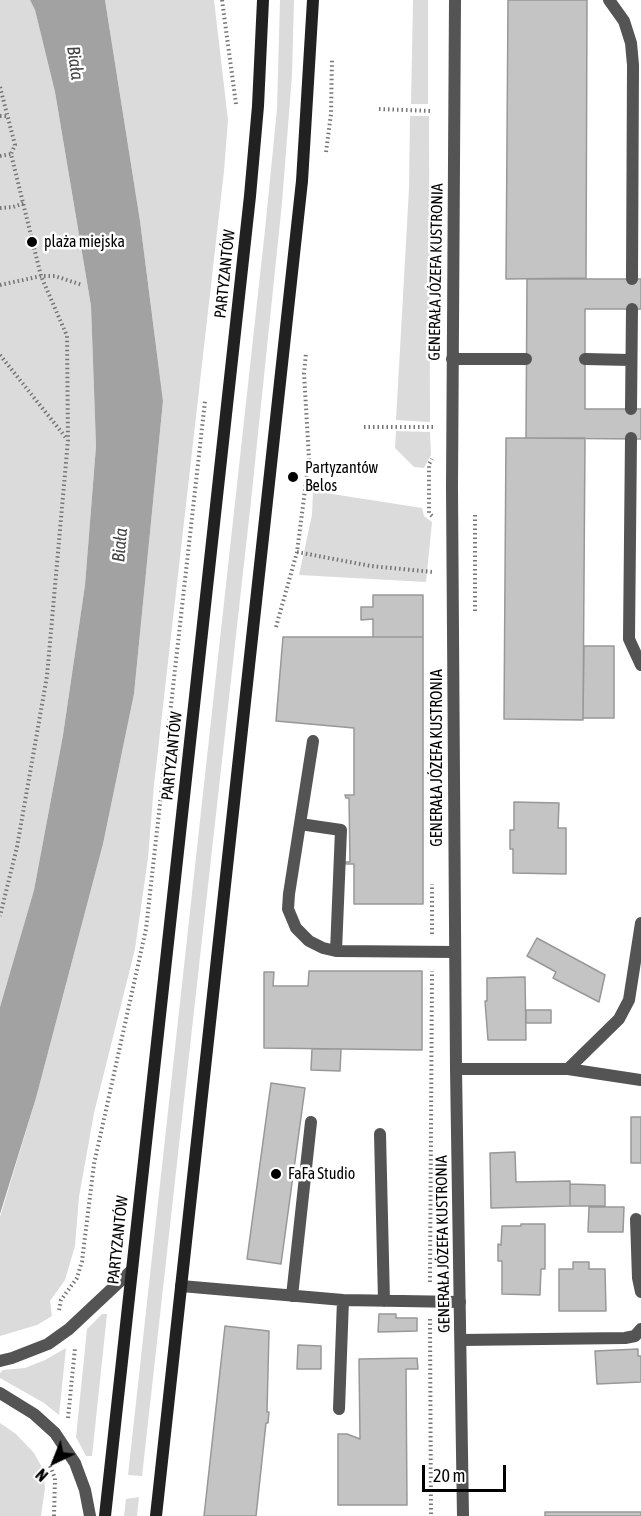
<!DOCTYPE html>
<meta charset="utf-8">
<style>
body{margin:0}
#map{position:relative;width:641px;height:1516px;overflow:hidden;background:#fff;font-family:"Asap Condensed",sans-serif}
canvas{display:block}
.north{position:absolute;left:24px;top:1432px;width:60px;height:60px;-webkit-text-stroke:4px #fff;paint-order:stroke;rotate:223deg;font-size:16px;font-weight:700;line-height:24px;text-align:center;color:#000}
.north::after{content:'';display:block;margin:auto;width:21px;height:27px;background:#000;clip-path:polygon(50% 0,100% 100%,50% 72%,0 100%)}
.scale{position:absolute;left:422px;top:1465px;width:84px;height:27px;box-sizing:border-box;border:3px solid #000;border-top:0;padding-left:8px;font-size:18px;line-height:21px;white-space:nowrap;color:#000;-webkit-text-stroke:4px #fff;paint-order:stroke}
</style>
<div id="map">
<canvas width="641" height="1516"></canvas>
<div class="north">N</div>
<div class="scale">20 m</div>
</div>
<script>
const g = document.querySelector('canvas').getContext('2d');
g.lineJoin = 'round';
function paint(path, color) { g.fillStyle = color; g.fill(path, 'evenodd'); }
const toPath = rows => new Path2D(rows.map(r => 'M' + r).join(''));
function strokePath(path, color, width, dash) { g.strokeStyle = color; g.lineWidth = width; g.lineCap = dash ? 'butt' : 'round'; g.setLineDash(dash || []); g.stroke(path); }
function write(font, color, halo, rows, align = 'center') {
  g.font = font + ' "Asap Condensed",sans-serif'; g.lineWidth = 5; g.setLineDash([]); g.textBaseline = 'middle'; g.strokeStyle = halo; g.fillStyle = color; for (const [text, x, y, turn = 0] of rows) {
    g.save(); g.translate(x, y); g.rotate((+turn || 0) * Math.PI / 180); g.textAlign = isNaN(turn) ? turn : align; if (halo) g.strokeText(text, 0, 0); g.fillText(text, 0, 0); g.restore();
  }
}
const green = toPath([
 [0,0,30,0,35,10,55,92,91,306,96,446,85,585,63,735,34,890,0,1007],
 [105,0,214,0,228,120,224,171,154,785,148,858,135,949,94,1113,79,1197,75,1246,65,1280,50,1301,52,1316,37,1325,0,1336,0,1217,36,1098,103,844,134,694,163,401,140,221],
 [280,0,294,0,292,75,282,203,251,501,142,1476,128,1475,265,230,277,109],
 [413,0,428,0,428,104,411,104],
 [410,116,429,116,430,422,396,420,409,189],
 [396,431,430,432,431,455,424,468,414,467,395,448],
 [313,491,422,508,424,516,432,522,426,582,299,575,312,515],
 [102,1314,107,1314,92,1456,86,1456,76,1437,87,1329],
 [66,1348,59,1415,44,1403,0,1378,0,1373,3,1370,25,1368,45,1360],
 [0,1423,16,1434,34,1453,43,1469,45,1488,41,1516,0,1516],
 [139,1497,137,1516,124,1516,126,1499]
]);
const water = toPath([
 [30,0,105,0,140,221,163,401,134,694,103,844,36,1098,0,1214,0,1007,34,890,63,735,85,585,96,446,91,306,55,92,35,10]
]);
const building = toPath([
 [508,0,587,0,586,278,506,279,508,0],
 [527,279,641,279,641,309,585,309,585,409,641,409,641,439,526,438,527,279],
 [506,438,585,438,583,720,504,719,506,438],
 [373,595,423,595,423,637,373,637,373,619,361,620,361,607,373,607,373,595],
 [283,637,423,637,423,904,354,904,354,864,346,864,345,862,350,862,349,798,346,798,345,795,354,795,354,728,276,721,283,637],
 [584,646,614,646,614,718,583,718,584,646],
 [514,802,559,803,558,828,566,828,566,874,513,873,513,849,510,849,510,830,514,830,514,802],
 [537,938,605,975,599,1002,553,978,556,972,527,956,537,938],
 [309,971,422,971,422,1050,264,1048,264,972,274,972,273,986,308,986,309,971],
 [525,977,526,1040,488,1040,485,1001,487,1001,487,978,525,977],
 [526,1010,551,1010,551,1023,526,1023,526,1010],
 [312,1049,341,1049,340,1071,311,1070,312,1049],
 [271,1083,305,1088,281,1264,247,1259,271,1083],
 [631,1117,641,1117,641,1163,631,1163,631,1117],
 [515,1152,516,1182,570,1181,570,1206,491,1208,490,1153,515,1152],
 [570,1184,605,1185,605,1206,570,1206,570,1184],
 [589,1207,624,1207,623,1232,588,1232,589,1207],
 [521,1224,545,1224,545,1269,541,1269,540,1295,502,1294,502,1261,498,1261,498,1244,501,1245,502,1226,521,1226,521,1224],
 [573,1262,589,1262,589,1269,605,1269,606,1311,559,1311,559,1269,573,1269,573,1262],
 [379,1314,396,1314,396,1318,417,1318,417,1331,378,1332,379,1314],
 [225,1326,269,1331,267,1412,269,1412,268,1423,266,1423,256,1516,204,1516,225,1326],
 [298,1345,321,1346,321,1369,297,1369,298,1345],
 [638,1349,638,1356,641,1356,641,1382,597,1384,595,1351,638,1349],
 [417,1358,418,1369,406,1369,407,1505,338,1505,338,1434,347,1434,360,1439,359,1359,417,1358],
 [545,1512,641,1512,641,1516,545,1516,545,1512]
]);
const path = toPath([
 [222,0,236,104],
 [0,87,15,145,11,154,41,276,67,336,68,440,47,676,17,847,0,916],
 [379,109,432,111],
 [0,116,9,116],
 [326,152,331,114,332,58],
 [0,156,11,154],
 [0,208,13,207,24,203],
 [0,285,41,276,55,276,82,285],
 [0,355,67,439],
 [364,427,434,427],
 [475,515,475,612],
 [432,516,429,513,429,464,432,459],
 [297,552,371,566,433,572],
 [276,627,297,552,309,459,304,373,306,353],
 [432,934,432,884],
 [430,1282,432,971],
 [59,1310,61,1300,77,1278,82,1261,94,1164,146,929,205,401],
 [430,1319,431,1516],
 [68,1418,75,1348],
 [50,1466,55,1478,54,1516]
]);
const service = toPath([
 [609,0,624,21,631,43,633,65,632,279],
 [452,359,526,359],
 [585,359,630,360],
 [631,409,632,309],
 [631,438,629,639,641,665],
 [313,741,289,894,288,909,296,928,309,941,323,948,336,951,455,952],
 [300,824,341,830,336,951],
 [456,1069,568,1069,641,1080],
 [568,1069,619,1019,629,1000,641,923],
 [380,1134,384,1301],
 [636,1219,638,1278,641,1292],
 [181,1286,343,1300,460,1302],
 [292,1296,311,1122],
 [461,1340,625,1338,635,1336,641,1329],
 [339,1409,343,1300]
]);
const minor = toPath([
 [455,0,452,487,456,1069,463,1516],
 [0,1361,12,1358,48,1344,69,1329,132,1270],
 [0,1393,34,1414,55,1433,75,1463,85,1490,90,1516]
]);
const secondary = toPath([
 [105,1516,250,196,258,106,263,0],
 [156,1516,302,181,313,0]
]);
const markers = [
 [32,242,6,"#000"],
 [293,477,6,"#000"],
 [276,1174,6,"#000"]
];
const poiNames = [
 ["plaża miejska",44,242],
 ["Partyzantów",305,468],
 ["Belos",305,486],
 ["FaFa Studio",288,1174]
];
const streetNames = [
 ["GENERAŁA JÓZEFA KUSTRONIA",436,272,-89],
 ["PARTYZANTÓW",225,274,-84],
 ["PARTYZANTÓW",172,756,-84],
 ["GENERAŁA JÓZEFA KUSTRONIA",437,758,-90],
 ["PARTYZANTÓW",118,1240,-84],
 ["GENERAŁA JÓZEFA KUSTRONIA",443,1244,-91]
];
const waterNames = [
 ["Biała",75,63,82],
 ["Biała",120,545,-85]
];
paint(green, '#dbdbdb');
paint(water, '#a2a2a2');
paint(building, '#c4c4c4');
strokePath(building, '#989898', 1.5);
strokePath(path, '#767676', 4, [1.5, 3]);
strokePath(service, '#545454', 12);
strokePath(minor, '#545454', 12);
strokePath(secondary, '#212121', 12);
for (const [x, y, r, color] of markers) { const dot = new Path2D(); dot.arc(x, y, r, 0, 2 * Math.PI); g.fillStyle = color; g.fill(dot); strokePath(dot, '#fff', 2); }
write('16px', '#000', '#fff', poiNames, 'left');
write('16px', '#000', '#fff', streetNames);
write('italic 18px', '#434343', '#fff', waterNames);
</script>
